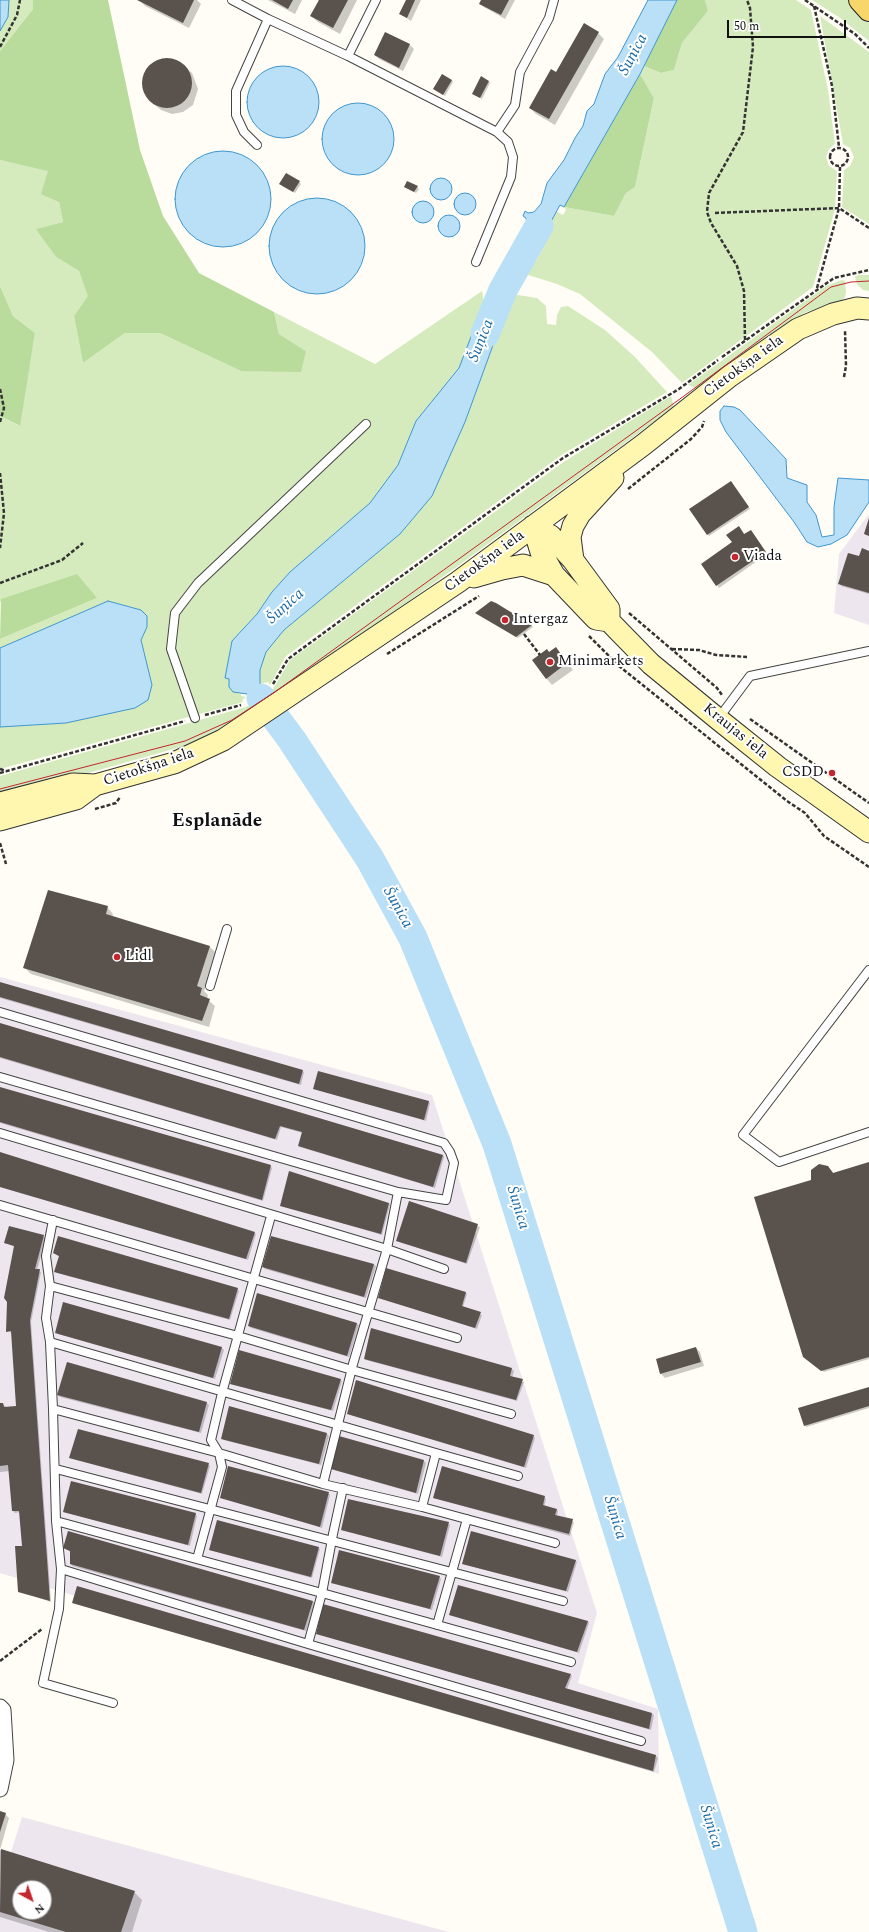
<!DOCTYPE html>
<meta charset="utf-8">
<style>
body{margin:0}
#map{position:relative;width:869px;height:1932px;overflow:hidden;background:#fffdf5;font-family:Spectral,serif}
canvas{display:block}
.north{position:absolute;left:12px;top:1880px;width:40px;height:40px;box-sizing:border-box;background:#fff;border:1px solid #a0a0a0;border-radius:50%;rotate:140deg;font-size:11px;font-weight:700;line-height:16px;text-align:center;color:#111}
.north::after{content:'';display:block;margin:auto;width:14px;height:18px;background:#c4262e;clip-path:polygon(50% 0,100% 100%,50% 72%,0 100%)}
.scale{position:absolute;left:727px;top:20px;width:119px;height:18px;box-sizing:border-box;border:2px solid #111;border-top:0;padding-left:5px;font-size:12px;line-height:14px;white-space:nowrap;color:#111;-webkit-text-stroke:3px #fff;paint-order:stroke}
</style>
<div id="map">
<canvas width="869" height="1932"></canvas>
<div class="north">N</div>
<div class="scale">50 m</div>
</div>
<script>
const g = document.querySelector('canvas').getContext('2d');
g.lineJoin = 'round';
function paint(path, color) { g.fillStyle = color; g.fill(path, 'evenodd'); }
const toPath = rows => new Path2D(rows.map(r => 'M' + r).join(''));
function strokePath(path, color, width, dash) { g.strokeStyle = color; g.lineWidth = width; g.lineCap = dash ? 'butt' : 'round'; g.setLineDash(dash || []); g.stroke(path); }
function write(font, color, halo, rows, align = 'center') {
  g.font = font + ' Spectral,serif'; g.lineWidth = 4; g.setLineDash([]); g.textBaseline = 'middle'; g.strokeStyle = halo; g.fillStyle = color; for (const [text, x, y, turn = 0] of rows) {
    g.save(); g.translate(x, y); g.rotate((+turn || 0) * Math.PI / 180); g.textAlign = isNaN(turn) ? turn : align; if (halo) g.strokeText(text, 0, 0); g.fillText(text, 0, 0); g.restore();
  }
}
const industrial = toPath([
 [869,514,869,625,834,613,839,554],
 [0,977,432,1095,597,1613,578,1683,658,1709,659,1774,0,1573],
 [22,1817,449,1932,0,1932,0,1851,1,1849,11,1852],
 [20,1888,44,1888,44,1912,20,1912]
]);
const green = toPath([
 [0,0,33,0,33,9,0,51],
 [705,0,796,0,811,10,828,90,835,144,829,149,826,157,829,166,837,171,835,209,813,287,682,383,652,352,580,294,557,284,528,275,528,272,520,267,523,263,536,261,544,246,540,241,556,211,563,215,566,210,564,207,614,216,626,193,635,187,654,98,640,74,644,66,661,73,674,70,682,43,708,11],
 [812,0,848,0,869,23,869,41,840,18],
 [820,16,869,52,869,224,842,207,844,170,850,166,854,157,850,148,843,144],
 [0,160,49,170,59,202,63,222,37,229,56,257,79,271,89,296,74,316,83,363,125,333,160,333,241,371,306,351,279,334,274,312,375,364,482,291,484,303,459,368,416,421,398,465,370,503,290,572,272,592,257,614,232,641,229,679,233,692,241,694,241,696,246,697,242,700,243,702,0,769,0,727,66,723,152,685,141,640,147,627,141,610,108,601,0,648,0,639,97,598,0,602,0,416,19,426,35,333,13,316,0,286],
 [858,275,869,275,869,291,863,290,857,284,855,277],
 [842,280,845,281,846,292,845,297,841,302,806,312,698,389,688,385,826,286],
 [512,294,537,298,546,306,547,324,556,325,557,315,561,307,568,306,605,330,635,357,667,392,563,454,286,656,270,685,268,682,260,684,260,670,266,652,284,630,400,534,432,496,465,422],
 [671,396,674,407,458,566,277,694,218,732,191,744,0,798,0,776,246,707,273,689,290,660,565,461]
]);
const forest = toPath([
 [33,0,108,0,140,150,163,216,199,273,274,312,279,334,306,351,301,372,241,371,160,333,125,333,83,363,74,316,88,296,79,271,56,257,36,229,63,222,59,202,41,194,48,171,0,160,0,51,33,9],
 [677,0,705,0,708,11,682,43,674,70,661,73,644,66],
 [640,74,654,98,635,187,626,193,614,216,564,207],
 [0,286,13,316,35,333,20,426,0,416],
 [77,574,97,598,0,639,1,599]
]);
const water = toPath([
 [0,0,9,0,8,17,0,31,0,0],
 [648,0,677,0,640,74,564,207,560,205,529,262,523,263,516,259,514,254,527,223,526,218,523,216,525,211,528,213,534,212,541,204,547,183,564,160,575,138,583,126,587,111,594,104,605,74,618,57,648,0],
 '247 102a36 36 0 1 1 72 0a36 36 0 1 1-72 0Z',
 '322 139a36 36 0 1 1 72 0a36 36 0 1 1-72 0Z',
 '175 199a48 48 0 1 1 96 0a48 48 0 1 1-96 0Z',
 '430 189a11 11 0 1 1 22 0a11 11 0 1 1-22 0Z',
 '454 204a11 11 0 1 1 22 0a11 11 0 1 1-22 0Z',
 '269 246a48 48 0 1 1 96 0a48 48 0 1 1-96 0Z',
 '412 212a11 11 0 1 1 22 0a11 11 0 1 1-22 0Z',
 '438 226a11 11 0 1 1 22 0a11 11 0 1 1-22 0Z',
 [496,295,502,298,504,315,465,422,432,496,400,534,284,630,266,652,260,670,260,684,290,725,277,735,247,694,233,692,229,687,229,679,225,678,232,641,257,614,272,592,290,572,370,503,398,465,416,421,459,368,484,303,496,295],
 [724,406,734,407,740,410,786,459,787,478,807,485,807,502,816,515,822,537,834,535,834,507,838,478,869,480,869,502,847,535,831,544,818,547,807,542,794,522,726,432,720,420,720,411,724,406],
 [108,601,141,610,147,616,147,627,141,640,152,685,148,700,135,708,66,723,0,727,0,648,108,601]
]);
const pier = toPath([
 [264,685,288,719,271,730,246,697]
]);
const shadow = toPath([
 [139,0,197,0,201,4,189,28,145,6],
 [268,0,302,0,295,14],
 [317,0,357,0,340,34,318,22,311,16,319,1],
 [407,0,421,0,411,21,400,14],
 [482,0,515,0,505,19,484,7,480,3],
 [385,33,410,45,414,49,403,71,379,59,375,55],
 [598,33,604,39,555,125,536,114,530,108],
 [169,59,180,62,192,73,198,89,193,105,183,112,172,114,161,110,149,100,143,84,148,67,158,60],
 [452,80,453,82,445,96,436,90],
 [489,81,490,83,482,99,475,95],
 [299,182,301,184,295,193,282,186],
 [417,187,419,189,416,193,407,188],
 [732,484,750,509,709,536,691,510],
 [740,529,745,535,752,533,767,554,719,588,702,564,733,543],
 [869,552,869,594,841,586,840,584,860,557],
 [492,602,532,626,533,627,518,638,478,614],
 [556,648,573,670,552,685,546,678,550,653],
 [107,907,113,914,112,917,210,947,216,953,204,991,208,995,207,999,215,1006,209,1027,31,974,25,968],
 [0,983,302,1071,304,1072,301,1085,0,998],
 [0,1024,443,1155,444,1157,435,1188,300,1147,299,1146,303,1133,281,1127,277,1140,0,1058],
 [0,1088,270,1166,272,1168,263,1201,0,1123],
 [314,1089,429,1102,430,1103,426,1121],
 [0,1153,254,1233,256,1234,248,1260,0,1187],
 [869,1163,869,1359,824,1372,804,1357,812,1181,823,1165,831,1170,834,1174],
 [410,1202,480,1227,467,1264,397,1241],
 [389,1203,390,1205,382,1235,281,1205],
 [10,1227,46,1238,37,1270,41,1272,31,1322,51,1602,19,1591,23,1547,20,1512,15,1513,13,1511,10,1471,0,1472,0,1404,3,1404,7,1408,17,1407,12,1333,7,1331,15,1247,5,1242],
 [272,1237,374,1265,376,1266,366,1298,265,1269,263,1267],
 [54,1253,237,1289,239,1291,230,1320,57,1273,55,1271,60,1257],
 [466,1293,467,1294,463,1307,482,1315,477,1329,379,1297],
 [257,1294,357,1324,359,1325,349,1357,251,1328,249,1326],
 [64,1303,222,1348,224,1350,215,1379,58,1334,56,1332],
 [372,1329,512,1369,514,1371,512,1378,524,1382,517,1401,366,1360,365,1359],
 [696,1348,700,1352,704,1366,665,1378,661,1374,657,1360],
 [68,1364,207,1403,209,1405,201,1433,60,1397,58,1395],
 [340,1380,342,1381,333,1411,231,1384],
 [869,1388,869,1408,806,1427,805,1426],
 [230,1408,327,1434,329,1436,321,1465,224,1440,222,1438],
 [348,1414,533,1436,535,1438,526,1468],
 [340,1437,424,1461,426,1463,418,1494,334,1470,332,1468],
 [70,1458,208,1464,210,1466,202,1494],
 [328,1493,330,1495,322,1528,221,1497],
 [544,1497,546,1499,544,1507,557,1510,558,1511,557,1516,574,1522,570,1536,434,1498],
 [64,1512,196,1514,197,1516,190,1546],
 [448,1523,450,1525,442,1557,342,1530],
 [68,1532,313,1602,315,1603,306,1631,72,1566,71,1564,71,1552,64,1548],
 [318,1548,320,1549,312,1578,210,1550],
 [575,1560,577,1562,568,1592,463,1564],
 [439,1577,441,1579,432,1610,332,1582],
 [73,1603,656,1756,658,1758,654,1772],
 [450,1615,588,1621,589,1623,579,1653],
 [317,1633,570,1675,572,1676,567,1689,652,1714,654,1715,651,1730],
 [0,1812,5,1814,9,1818,0,1850,134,1892,142,1900,132,1932,49,1932,0,1917],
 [20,1888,44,1888,44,1912,20,1912]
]);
const river = toPath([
 [485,334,503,290,539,226],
 [261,698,292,740,370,859,413,938,497,1144,743,1932]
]);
const building = toPath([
 [137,0,194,0,183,23],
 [272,0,293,0,288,9],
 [319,0,348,0,333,28,310,16],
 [406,0,415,0,407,18,399,14],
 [481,0,509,0,501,15,479,4],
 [584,23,599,32,549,119,529,108,551,69,556,72],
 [385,32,410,44,399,68,374,55],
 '142 83a25 25 0 1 1 50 0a25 25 0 1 1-50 0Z',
 [442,74,452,80,443,95,433,89],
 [481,76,489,81,480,98,472,94],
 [286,173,300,181,293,192,279,184],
 [407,181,418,186,414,192,404,187],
 [731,481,749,507,707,535,689,509],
 [869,518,869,536,864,534],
 [739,526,744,534,751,530,766,552,716,586,701,564,732,542,726,535],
 [862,548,869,551,869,593,838,584,848,553,859,556],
 [491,601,496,603,532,625,516,637,475,613],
 [556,647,567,663,546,679,532,660,547,649,549,652],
 [48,890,108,906,106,914,210,946,197,986,202,988,200,995,210,999,202,1021,23,968],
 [0,982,303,1070,299,1084,0,997],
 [0,1023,443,1155,433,1187,298,1146,302,1132,280,1126,275,1139,0,1057],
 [318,1071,429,1101,424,1120,313,1089],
 [0,1087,271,1165,262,1200,0,1122],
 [0,1152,255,1232,246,1259,0,1187],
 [869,1162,869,1357,821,1371,803,1357,754,1197,811,1180,811,1170,819,1164,828,1166,833,1173],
 [289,1171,389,1203,381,1234,280,1206],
 [409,1201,478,1224,466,1263,396,1241],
 [9,1226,44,1235,35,1269,40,1269,30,1320,50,1601,18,1592,15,1546,22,1546,19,1511,12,1511,8,1465,0,1466,0,1403,3,1403,4,1407,16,1406,11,1331,6,1332,7,1302,4,1298,14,1246,4,1243],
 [58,1236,238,1288,229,1319,54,1272,59,1256,53,1253],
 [271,1236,374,1264,364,1297,262,1267],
 [386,1268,466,1292,462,1306,481,1312,475,1328,378,1298],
 [257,1293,357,1323,347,1356,248,1326],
 [63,1302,222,1347,213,1378,55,1333],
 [371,1328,512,1368,510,1376,523,1379,516,1400,364,1359],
 [696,1347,701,1362,660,1374,656,1359],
 [239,1350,341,1379,331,1410,230,1384],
 [67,1362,207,1402,199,1432,57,1395],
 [356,1380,534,1435,524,1467,347,1414],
 [869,1387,869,1406,804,1426,798,1408],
 [229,1406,327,1433,319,1464,221,1439],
 [78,1429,209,1463,201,1493,69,1458],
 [339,1436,424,1460,416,1493,331,1469],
 [228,1466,329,1492,320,1527,220,1498],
 [442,1466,545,1496,543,1505,557,1509,555,1515,573,1519,569,1534,433,1498],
 [71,1481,196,1513,188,1545,63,1512],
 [348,1499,449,1522,440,1556,341,1530],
 [217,1520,319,1547,311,1577,209,1550],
 [68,1531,313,1601,304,1630,70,1564,70,1551,63,1548],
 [471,1531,576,1560,566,1591,462,1564],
 [339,1550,440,1576,430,1609,331,1583],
 [458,1585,588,1621,577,1652,449,1615],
 [77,1586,656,1755,653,1771,72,1603],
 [323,1604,571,1674,565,1688,652,1713,649,1729,316,1634],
 [0,1811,6,1813,0,1832],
 [1,1849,135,1891,121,1932,66,1932,0,1912],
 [20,1888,44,1888,44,1912,20,1912]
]);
const path = toPath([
 [805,0,855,34,869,48],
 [814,6,832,86,839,147],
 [0,47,17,15,20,0],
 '830 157a9 9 0 1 1 18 0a9 9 0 1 1-18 0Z',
 [715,213,839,208,869,228],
 [817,288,839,208,840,166],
 [745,340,744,291,737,266,711,223,707,212,709,193,743,132,753,47,750,8,747,0],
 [722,357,834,278,869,270],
 [844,377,846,366,845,330],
 [0,389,4,408,0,422],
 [0,473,4,513,0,548],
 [628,489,691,439,702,427,704,421],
 [0,583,62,560,83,543],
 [629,613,717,688,722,695],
 [524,634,540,655],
 [589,636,619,666,787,801,805,813,824,836,869,867],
 [672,649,699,650,716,655,747,657],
 [387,654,479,596],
 [273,684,288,659,563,458,679,389,718,360],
 [205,715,241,705],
 [750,719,869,803],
 [0,769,6,771],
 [0,773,185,721],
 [95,809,116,803,120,797],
 [0,843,6,864],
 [0,1661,42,1629]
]);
const lane = toPath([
 [232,0,268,19,348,56,497,132],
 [348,56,376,0],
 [257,145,244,132,236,115,236,91,268,19],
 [476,262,511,177,513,157,508,142,497,132,515,105,520,72,549,18,554,0],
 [195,718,171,649,175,613,198,583,366,424],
 [718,719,750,676,869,651],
 [869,970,743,1135,779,1162,869,1132],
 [210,986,227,929],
 [0,1012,444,1143,450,1152,454,1163,446,1200,398,1192,0,1077],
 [0,1133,387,1249,444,1269],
 [0,1205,457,1338],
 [53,1220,46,1256,50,1286,46,1318,50,1342,53,1409,56,1521,61,1569,59,1609,43,1683,113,1703],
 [50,1286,238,1336,352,1370,511,1414],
 [50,1342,436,1453,422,1507],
 [53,1409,219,1453,323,1484,422,1507,555,1543],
 [436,1453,518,1476],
 [56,1469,563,1601],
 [323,1484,353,1364,387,1249,398,1192],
 [56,1521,322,1593,571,1662],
 [197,1559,222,1467,219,1453,211,1440,222,1393,271,1216],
 [61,1569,308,1644,641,1741],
 [437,1625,467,1519],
 [308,1644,322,1593,333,1534,343,1488]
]);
const street = toPath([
 [0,1707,3,1710,6,1760,0,1789]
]);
const secondary = toPath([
 [533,526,541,552,554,575,596,619,609,621,651,664,718,719,778,767,869,832],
 [533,526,551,536,573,560,609,609,609,621],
 [573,560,570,537,573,526,580,514,613,478],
 [474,577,502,569,523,565,554,575],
 [0,803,73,784,95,785,174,763,223,740,458,582,643,445,730,376,798,329,833,314,857,308,869,309],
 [0,820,76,799,95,785]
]);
const primary = toPath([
 [860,0,869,10]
]);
const tram = toPath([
 [0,789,185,741,232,720,275,692,684,396,831,287,851,282,869,281]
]);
const markers = [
 [735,557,4,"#c4262e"],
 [505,620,4,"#c4262e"],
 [550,662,4,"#c4262e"],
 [832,773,4,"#c4262e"],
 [117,957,4,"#c4262e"]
];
const streetNames = [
 ["Cietokšņa iela",744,367,-36],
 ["Cietokšņa iela",485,562,-36],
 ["Kraujas iela",735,732,39],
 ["Cietokšņa iela",149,768,-18]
];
const poiNames = [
 ["Viada",743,557],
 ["Intergaz",513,620],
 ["Minimarkets",558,662],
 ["CSDD",824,773,"right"],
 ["Lidl",125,957]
];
const waterNames = [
 ["Šuņica",634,55,-62],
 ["Šuņica",482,341,-68],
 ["Šuņica",286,607,-42],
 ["Šuņica",397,908,61],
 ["Šuņica",517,1208,73],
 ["Šuņica",614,1518,73],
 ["Šuņica",710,1827,73]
];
const districtNames = [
 ["Esplanāde",217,822]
];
paint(industrial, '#eee6ef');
paint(green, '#d5ebbd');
paint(forest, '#b9dc9c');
paint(water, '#b9e0f7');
strokePath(water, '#3f96cf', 1);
paint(pier, '#fffdf5');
paint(shadow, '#0003');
strokePath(river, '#b9e0f7', 29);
paint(building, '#5a524d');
strokePath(lane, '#444', 10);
strokePath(street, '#444', 17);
strokePath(secondary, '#333', 23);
strokePath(primary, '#222', 24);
strokePath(path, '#333', 2.5, [4, 2]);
strokePath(lane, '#fff', 8);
strokePath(street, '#fff', 15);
strokePath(secondary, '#fff6b0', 21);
strokePath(primary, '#f9d66b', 22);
strokePath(tram, '#c4262e', 1);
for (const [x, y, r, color] of markers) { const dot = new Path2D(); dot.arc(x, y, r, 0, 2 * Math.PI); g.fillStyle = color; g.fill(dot); strokePath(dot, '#fff', 1.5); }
write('15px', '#111', '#fff', streetNames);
write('15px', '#111', '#fff', poiNames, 'left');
write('italic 16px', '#1768a6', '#fff', waterNames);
write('bold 19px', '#111', '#fff', districtNames);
</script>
